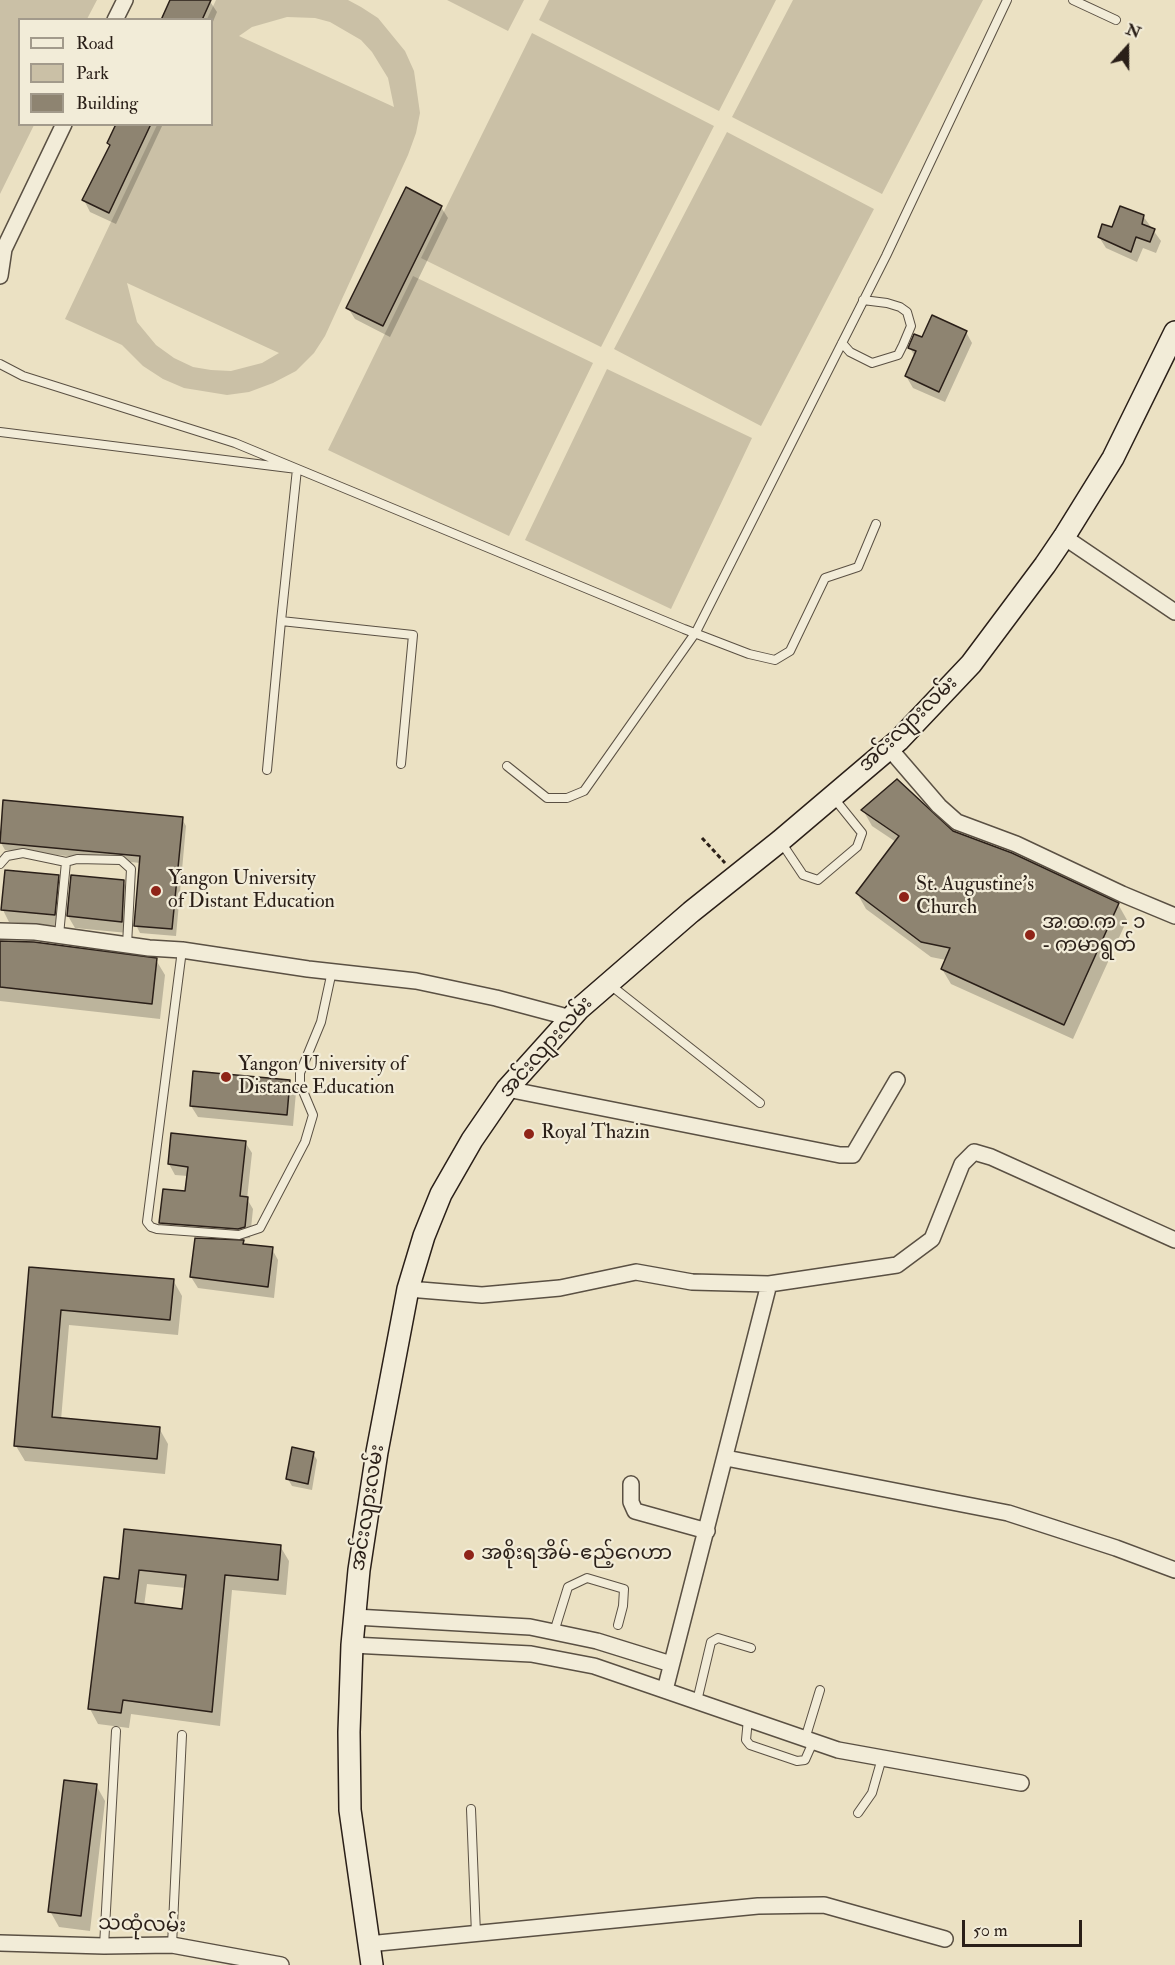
<!DOCTYPE html>
<meta charset="utf-8">
<style>
body{margin:0}
#map{position:relative;width:1175px;height:1965px;overflow:hidden;background:#ebe1c3;font-family:"IM FELL Double Pica",serif}
canvas{display:block}
.legend{position:absolute;left:18px;top:18px;width:195px;height:108px;box-sizing:border-box;background:#f2ecd8;border:2px solid #a29a8b;margin:0;padding:8px 10px;list-style:none;font-size:18px;color:#2a1f18}
.legend li{display:flex;align-items:center;gap:12px;height:30px}
.legend b{width:30px;border:2px solid #a29a8b}
.north{position:absolute;left:1097px;top:18px;width:60px;height:60px;-webkit-text-stroke:4px #f2ecd8;paint-order:stroke;rotate:21deg;font-size:16px;font-weight:700;line-height:24px;text-align:center;color:#2a1f18}
.north::after{content:'';display:block;margin:auto;width:21px;height:27px;background:#2a1f18;clip-path:polygon(50% 0,100% 100%,50% 72%,0 100%)}
.scale{position:absolute;left:962px;top:1920px;width:120px;height:27px;box-sizing:border-box;border:3px solid #2a1f18;border-top:0;padding-left:8px;font-size:18px;line-height:21px;white-space:nowrap;color:#2a1f18;-webkit-text-stroke:4px #f2ecd8;paint-order:stroke}
</style>
<div id="map">
<canvas width="1175" height="1965"></canvas>
<ul class="legend">
<li><b style="height:8px;background:#f2ecd8"></b>Road</li>
<li><b style="height:16px;background:#cac0a6"></b>Park</li>
<li><b style="height:16px;background:#8e8471"></b>Building</li>
</ul>
<div class="north">N</div>
<div class="scale">50 m</div>
</div>
<script>
const g = document.querySelector('canvas').getContext('2d');
g.lineJoin = 'round';
function paint(path, color) { g.fillStyle = color; g.fill(path, 'evenodd'); }
const toPath = rows => new Path2D(rows.map(r => 'M' + r).join(''));
function strokePath(path, color, width, dash) { g.strokeStyle = color; g.lineWidth = width; g.lineCap = dash ? 'butt' : 'round'; g.setLineDash(dash || []); g.stroke(path); }
function write(font, color, halo, rows, align = 'center') {
  g.font = font + ' "IM FELL Double Pica","Noto Sans Myanmar",serif'; g.lineWidth = 4.5; g.setLineDash([]); g.textBaseline = 'middle'; g.strokeStyle = halo; g.fillStyle = color; for (const [text, x, y, turn = 0] of rows) {
    g.save(); g.translate(x, y); g.rotate((+turn || 0) * Math.PI / 180); g.textAlign = isNaN(turn) ? turn : align; if (halo) g.strokeText(text, 0, 0); g.fillText(text, 0, 0); g.restore();
  }
}
const green = toPath([
 [0,0,97,0,87,19,20,20,20,124,34,125,0,194],
 [216,0,348,0,361,7,378,18,405,51,414,71,420,113,416,133,408,155,325,336,314,353,296,371,273,383,249,392,227,395,184,388,163,379,143,366,122,345,65,319,157,125,212,124,212,20,207,19],
 [287,17,315,18,330,22,361,40,372,52,388,78,394,107,239,36,252,27],
 [127,283,279,353,262,363,231,371,211,370,193,367,174,358,156,345,137,322],
 [447,0,524,0,508,31],
 [549,0,776,0,719,111,539,20],
 [793,0,983,0,882,194,732,117],
 [532,33,714,126,601,347,421,258],
 [727,132,874,209,761,426,614,349],
 [413,276,593,363,509,536,328,450],
 [607,369,752,438,671,609,525,540]
]);
const shadow = toPath([
 [171,0,209,0,217,12,212,24,212,20,162,20],
 [118,124,163,124,116,224,90,212,84,200,111,147,109,143],
 [441,207,448,218,390,337,355,319,348,308],
 [1143,216,1161,241,1156,253,1143,248,1137,262,1106,248,1099,237],
 [966,332,972,343,945,402,913,388,906,376,915,357,910,348,923,339],
 [863,810,952,832,1118,904,1127,920,1073,1039,951,984,942,969,946,960,931,957,866,909,857,893,896,842,872,826],
 [182,819,186,826,176,936,140,933,136,925,141,863,5,850,1,843],
 [58,877,64,888,61,926,9,922,3,910],
 [123,882,130,893,128,933,75,928,68,916],
 [0,942,156,960,165,975,160,1019,0,1001],
 [289,1081,296,1092,293,1126,198,1117,191,1106],
 [245,1142,252,1153,247,1199,253,1209,250,1238,241,1239,245,1245,272,1249,278,1260,274,1298,198,1288,191,1277,221,1240,221,1238,167,1234,161,1223,187,1193,188,1176,175,1175,169,1164],
 [31,1268,173,1280,182,1296,178,1335,69,1325,61,1420,159,1428,168,1444,165,1474,25,1461,16,1446],
 [313,1453,317,1460,312,1490,292,1486,288,1479],
 [125,1531,280,1546,289,1561,286,1595,232,1590,220,1726,131,1714,129,1728,98,1724,90,1709,120,1581],
 [147,1584,186,1588,184,1611,144,1606],
 [96,1785,105,1801,90,1931,59,1927,50,1911]
]);
const building = toPath([
 [170,0,211,0,202,20,161,20,170,0],
 [116,124,151,124,109,213,82,200,110,145,107,143,116,124],
 [406,187,442,206,383,326,346,308,406,187],
 [1120,206,1144,215,1142,224,1155,229,1150,242,1136,237,1131,252,1098,237,1102,224,1112,227,1120,206],
 [932,315,967,331,939,392,905,376,916,351,908,348,914,334,922,337,932,315],
 [897,779,953,831,1012,853,1119,903,1064,1025,941,969,950,948,921,942,856,893,899,836,861,810,897,779],
 [3,800,183,817,172,929,134,926,140,856,0,843,3,800],
 [5,870,59,875,55,915,1,910,5,870],
 [71,875,124,880,122,922,67,916,71,875],
 [0,941,34,942,157,958,152,1004,0,987,0,941],
 [193,1071,290,1080,287,1115,190,1106,193,1071],
 [171,1133,246,1141,240,1196,248,1197,245,1227,238,1229,159,1223,163,1189,185,1191,188,1167,168,1164,171,1133],
 [195,1238,244,1240,243,1244,273,1247,268,1287,190,1277,195,1238],
 [29,1267,174,1279,170,1320,61,1310,52,1417,160,1427,157,1459,14,1446,29,1267],
 [292,1447,314,1452,308,1484,286,1479,292,1447],
 [124,1529,281,1545,278,1580,225,1575,212,1712,123,1700,121,1713,88,1709,104,1577,119,1579,124,1529],
 [139,1570,186,1575,182,1609,135,1603,139,1570],
 [64,1780,97,1784,81,1916,48,1912,64,1780]
]);
const path = toPath([
 [702,838,725,863]
]);
const service = toPath([
 [1073,0,1116,20],
 [842,343,850,352,872,363,898,355,903,345,911,326,907,312,900,307,887,303,863,300],
 [0,364,23,376,235,443,684,629,749,654,775,660,790,651,825,578,858,567,876,524],
 [0,432,297,469,281,621,413,635,401,764],
 [507,766,547,798,567,798,584,791,696,632,886,256,1007,0],
 [267,770,281,621],
 [781,842,803,875,818,880,857,847,862,833,833,797],
 [0,864,7,856,23,853,66,862],
 [59,935,66,862,77,859,121,860,131,869,127,945],
 [182,950,147,1222,151,1227,157,1229,239,1235,260,1228,305,1142,313,1115,300,1084,300,1073,321,1022,332,971],
 [609,984,760,1103],
 [554,1632,568,1587,587,1578,624,1589,623,1606,618,1625],
 [697,1701,711,1642,718,1638,751,1648],
 [748,1719,746,1740,750,1745,797,1761,805,1760,813,1742],
 [805,1739,820,1690],
 [471,1809,476,1934],
 [858,1813,872,1793,882,1758],
 [172,1945,182,1735],
 [104,1946,116,1731]
]);
const minor = toPath([
 [115,20,125,0],
 [0,276,4,249,64,124],
 [1064,537,1175,612],
 [889,748,939,806,957,822,1016,844,1122,894,1175,916],
 [0,931,35,932,149,948,182,950,308,969,416,981,496,998,571,1018],
 [507,1089,840,1155,853,1155,897,1080],
 [408,1289,482,1295,560,1288,636,1272,692,1282,769,1284,897,1265,932,1239,962,1164,974,1152,991,1157,1175,1240],
 [726,1458,1008,1513,1116,1548,1175,1570],
 [631,1484,631,1502,635,1511,707,1531],
 [355,1617,530,1627,597,1641,671,1664],
 [352,1645,531,1654,594,1666,838,1750,1021,1783],
 [665,1690,769,1284],
 [0,1943,104,1946,172,1945,281,1965],
 [368,1944,758,1906,824,1905,945,1939]
]);
const secondary = toPath([
 [372,1965,350,1810,349,1732,352,1645,359,1570,377,1452,408,1289,424,1236,441,1194,472,1140,507,1089,579,1009,691,912,780,841,899,740,971,664,1045,565,1064,537,1113,458,1175,332]
]);
const markers = [
 [156,891,6,"#8f2418"],
 [904,897,6,"#8f2418"],
 [1030,935,6,"#8f2418"],
 [226,1077,6,"#8f2418"],
 [529,1134,6,"#8f2418"],
 [469,1555,6,"#8f2418"]
];
const streetNames = [
 ["အင်းလျားလမ်း",909,725,-44],
 ["အင်းလျားလမ်း",547,1048,-48],
 ["အင်းလျားလမ်း",369,1508,-81],
 ["သထုံလမ်း",142,1926,2]
];
const poiNames = [
 ["Yangon University",168,880],
 ["of Distant Education",168,903],
 ["St. Augustine's",916,886],
 ["Church",916,909],
 ["အ.ထ.က - ၁",1042,924],
 ["- ကမာရွတ်",1042,947],
 ["Yangon University of",238,1066],
 ["Distance Education",238,1089],
 ["Royal Thazin",541,1134],
 ["အစိုးရအိမ်-ဧည့်ဂေဟာ",481,1555]
];
paint(green, '#cac0a6');
paint(shadow, '#0003');
paint(building, '#8e8471');
strokePath(building, '#2a1f18', 1.5);
strokePath(service, '#5a5043', 10);
strokePath(minor, '#5a5043', 18);
strokePath(secondary, '#2a1f18', 24);
strokePath(path, '#2a1f18', 3, [4.5, 3]);
strokePath(service, '#f2ecd8', 8);
strokePath(minor, '#f2ecd8', 15);
strokePath(secondary, '#f2ecd8', 21);
for (const [x, y, r, color] of markers) { const dot = new Path2D(); dot.arc(x, y, r, 0, 2 * Math.PI); g.fillStyle = color; g.fill(dot); strokePath(dot, '#f2ecd8', 2); }
write('20px', '#2a1f18', '#f2ecd8', streetNames);
write('20px', '#2a1f18', '#f2ecd8', poiNames, 'left');
</script>
